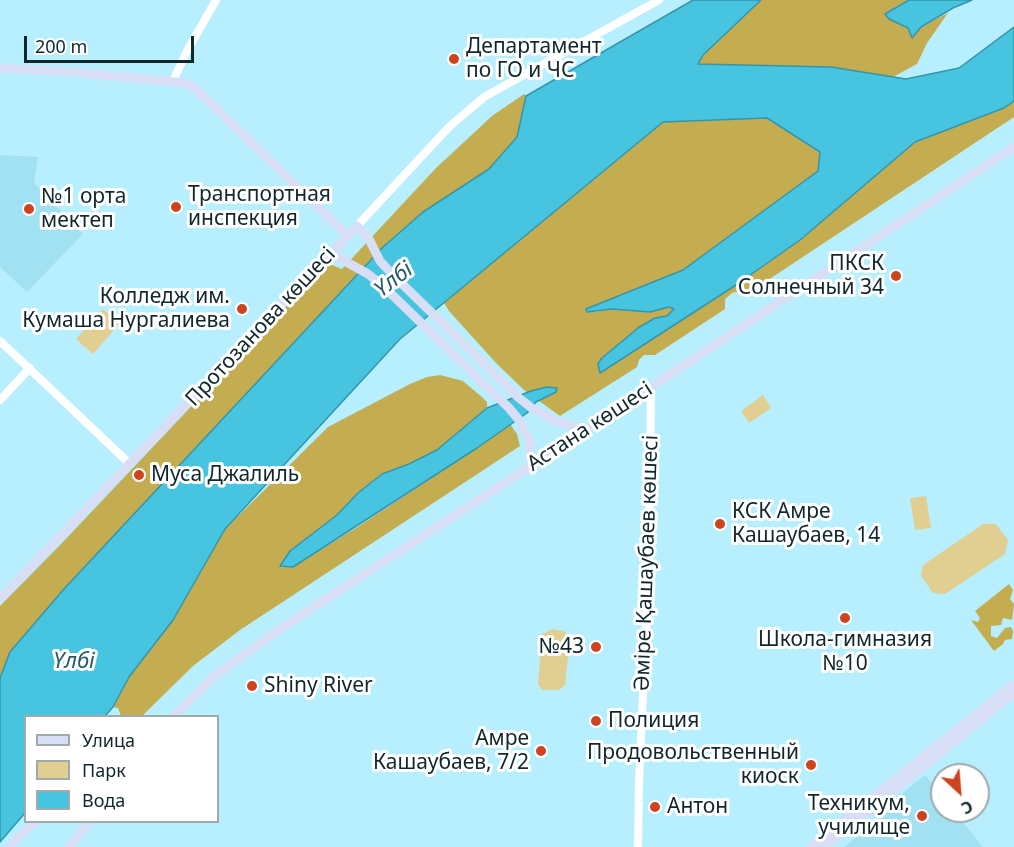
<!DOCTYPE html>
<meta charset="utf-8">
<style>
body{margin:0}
#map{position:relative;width:1014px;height:847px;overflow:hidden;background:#b8effe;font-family:"Noto Sans",sans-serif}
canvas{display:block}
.legend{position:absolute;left:24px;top:715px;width:195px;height:108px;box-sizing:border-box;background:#fff;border:2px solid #a0a9ab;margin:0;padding:8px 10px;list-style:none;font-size:18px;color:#11272c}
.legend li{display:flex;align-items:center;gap:12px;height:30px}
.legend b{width:30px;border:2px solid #a0a9ab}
.north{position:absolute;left:930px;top:763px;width:60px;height:60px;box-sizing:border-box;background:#fff;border:2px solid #a0a9ab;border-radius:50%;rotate:154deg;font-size:16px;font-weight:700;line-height:24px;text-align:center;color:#11272c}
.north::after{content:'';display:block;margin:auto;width:21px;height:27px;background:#cd441f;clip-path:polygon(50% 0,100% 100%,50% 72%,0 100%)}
.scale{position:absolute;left:24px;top:36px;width:170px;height:27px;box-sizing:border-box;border:3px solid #11272c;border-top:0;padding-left:8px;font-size:18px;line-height:21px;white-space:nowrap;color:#11272c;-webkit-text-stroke:4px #fff;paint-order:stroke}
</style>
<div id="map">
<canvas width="1014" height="847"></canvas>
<ul class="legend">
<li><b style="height:8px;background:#d9def7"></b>Улица</li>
<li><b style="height:16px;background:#e0cf90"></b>Парк</li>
<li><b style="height:16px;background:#46c4e0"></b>Вода</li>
</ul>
<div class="north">С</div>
<div class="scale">200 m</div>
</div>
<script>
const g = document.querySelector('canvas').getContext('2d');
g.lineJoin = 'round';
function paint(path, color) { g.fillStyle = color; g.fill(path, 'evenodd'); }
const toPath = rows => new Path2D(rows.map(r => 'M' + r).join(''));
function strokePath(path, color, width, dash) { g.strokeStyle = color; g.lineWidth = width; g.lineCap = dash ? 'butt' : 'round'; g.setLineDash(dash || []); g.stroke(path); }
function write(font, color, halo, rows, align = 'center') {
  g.font = font + ' "Noto Sans",sans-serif'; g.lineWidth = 6; g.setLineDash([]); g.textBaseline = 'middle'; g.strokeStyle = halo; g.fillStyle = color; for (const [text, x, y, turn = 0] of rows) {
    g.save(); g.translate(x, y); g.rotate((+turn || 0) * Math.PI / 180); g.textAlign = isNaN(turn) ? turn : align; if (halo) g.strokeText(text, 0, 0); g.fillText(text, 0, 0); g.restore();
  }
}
const built = toPath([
 [0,155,38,157,34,183,83,234,27,292,0,267],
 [925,775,942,796,942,811,954,811,983,847,844,847,897,805,894,800]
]);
const green = toPath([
 [103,309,119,324,93,354,76,339],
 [763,395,771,408,749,423,741,411],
 [926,496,931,528,915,530,910,498],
 [983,524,996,524,1008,540,1005,554,945,594,933,593,921,576,923,565],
 [552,629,564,631,570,638,565,685,559,690,542,690,538,684,542,634]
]);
const forest = toPath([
 [761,0,909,0,895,7,890,19,908,28,921,27,948,13,927,43,917,64,893,77,831,67,697,64,703,55],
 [524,94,526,96,517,137,489,169,423,212,383,247,64,589,10,652,0,678,0,606,61,544,327,263,342,269,436,168,492,116],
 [1014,101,1014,117,747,294,740,291,732,293,725,299,725,309,655,355,644,355,639,360,637,367,560,416,524,390,496,363,449,311,444,303,663,121,767,118,820,153,818,172,683,270,586,309,595,312,612,309,650,312,669,307,674,309,667,316,655,318,638,328,622,343,600,373,736,285,800,240,915,142,1004,108],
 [440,375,463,381,483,398,487,402,487,408,437,450,409,464,381,474,358,493,337,515,290,551,281,566,293,567,356,528,477,448,510,424,517,434,520,446,240,630,193,666,142,716,121,716,118,708,113,707,129,677,173,620,225,529,328,427,410,384,427,377],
 [1009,584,1013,590,1010,599,1014,604,1012,620,1003,618,1001,625,991,626,991,636,997,638,1005,628,1011,627,1013,631,1012,639,1005,640,1003,644,994,651,971,620,978,622,980,618,975,611]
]);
const water = toPath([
 [693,0,761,0,703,55,698,64,831,67,906,79,959,68,1014,27,1014,101,1004,108,915,142,800,240,736,285,600,373,598,364,602,358,638,328,655,318,667,316,674,309,669,307,650,312,612,309,587,312,586,309,683,270,818,171,820,152,767,118,663,122,400,339,225,529,173,620,129,677,113,707,105,716,26,716,25,813,0,842,0,678,10,652,64,589,383,247,423,212,489,169,517,137,526,96,693,0],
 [909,0,972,0,953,8,921,27,912,38,908,28,889,19,885,14,909,0],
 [547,387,557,388,556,392,536,402,527,413,477,448,293,567,280,566,290,551,337,515,358,493,382,474,409,464,437,450,487,408,531,391,547,387]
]);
const minor = toPath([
 [173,81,187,51,216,0],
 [357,226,449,127,484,97,659,0],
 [0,341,130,464],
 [0,400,30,368],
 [638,847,639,783,649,561,651,386]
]);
const major = toPath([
 [0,68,73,72,185,83,197,90,348,236],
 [333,251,341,259,368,274,382,285,509,408,519,420,530,442,531,466],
 [0,599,357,226,369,239,380,261,392,274,519,398,533,409,558,422,588,429],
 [174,716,214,676,283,627,531,466,1014,147],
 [10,847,22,833,36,822],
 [69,847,89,822],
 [811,847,1014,684],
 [824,847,1014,693]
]);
const markers = [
 [454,59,6,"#cd441f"],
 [176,207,6,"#cd441f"],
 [29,209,6,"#cd441f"],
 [896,276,6,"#cd441f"],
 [242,309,6,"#cd441f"],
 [139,475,6,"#cd441f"],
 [720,524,6,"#cd441f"],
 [845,618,6,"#cd441f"],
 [596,647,6,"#cd441f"],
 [252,686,6,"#cd441f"],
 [596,721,6,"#cd441f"],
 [541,751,6,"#cd441f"],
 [811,765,6,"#cd441f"],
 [655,807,6,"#cd441f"],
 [922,816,6,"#cd441f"]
];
const poiNames = [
 ["Департамент",466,47],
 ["по ГО и ЧС",466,71],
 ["Транспортная",188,195],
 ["инспекция",188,219],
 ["№1 орта",41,197],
 ["мектеп",41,221],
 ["ПКСК",884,264,"right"],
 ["Солнечный 34",884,288,"right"],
 ["Колледж им.",230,297,"right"],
 ["Кумаша Нургалиева",230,321,"right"],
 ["Муса Джалиль",151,475],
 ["КСК Амре",732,512],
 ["Кашаубаев, 14",732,536],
 ["Школа-гимназия",845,640,"center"],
 ["№10",845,664,"center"],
 ["№43",584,647,"right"],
 ["Shiny River",264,686],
 ["Полиция",608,721],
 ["Амре",529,739,"right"],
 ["Кашаубаев, 7/2",529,763,"right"],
 ["Продовольственный",799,753,"right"],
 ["киоск",799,777,"right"],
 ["Техникум,",910,804,"right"],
 ["училище",910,828,"right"],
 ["Антон",667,807]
];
const streetNames = [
 ["Протозанова көшесі",261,327,-47],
 ["Астана көшесі",590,427,-33],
 ["Әміре Қашаубаев көшесі",647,563,-88]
];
const waterNames = [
 ["Үлбі",394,280,-38],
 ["Үлбі",74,662]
];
paint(built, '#a1e1f1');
paint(green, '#e0cf90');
paint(forest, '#c4ac51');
paint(water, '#46c4e0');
strokePath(water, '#3695aa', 1.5);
strokePath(minor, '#fff', 8);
strokePath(major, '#d9def7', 9);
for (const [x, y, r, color] of markers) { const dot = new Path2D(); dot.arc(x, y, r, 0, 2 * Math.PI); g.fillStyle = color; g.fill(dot); strokePath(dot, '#fff', 2); }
write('21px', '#11272c', '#fff', poiNames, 'left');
write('21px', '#11272c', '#fff', streetNames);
write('italic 22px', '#265a66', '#fff', waterNames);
</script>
